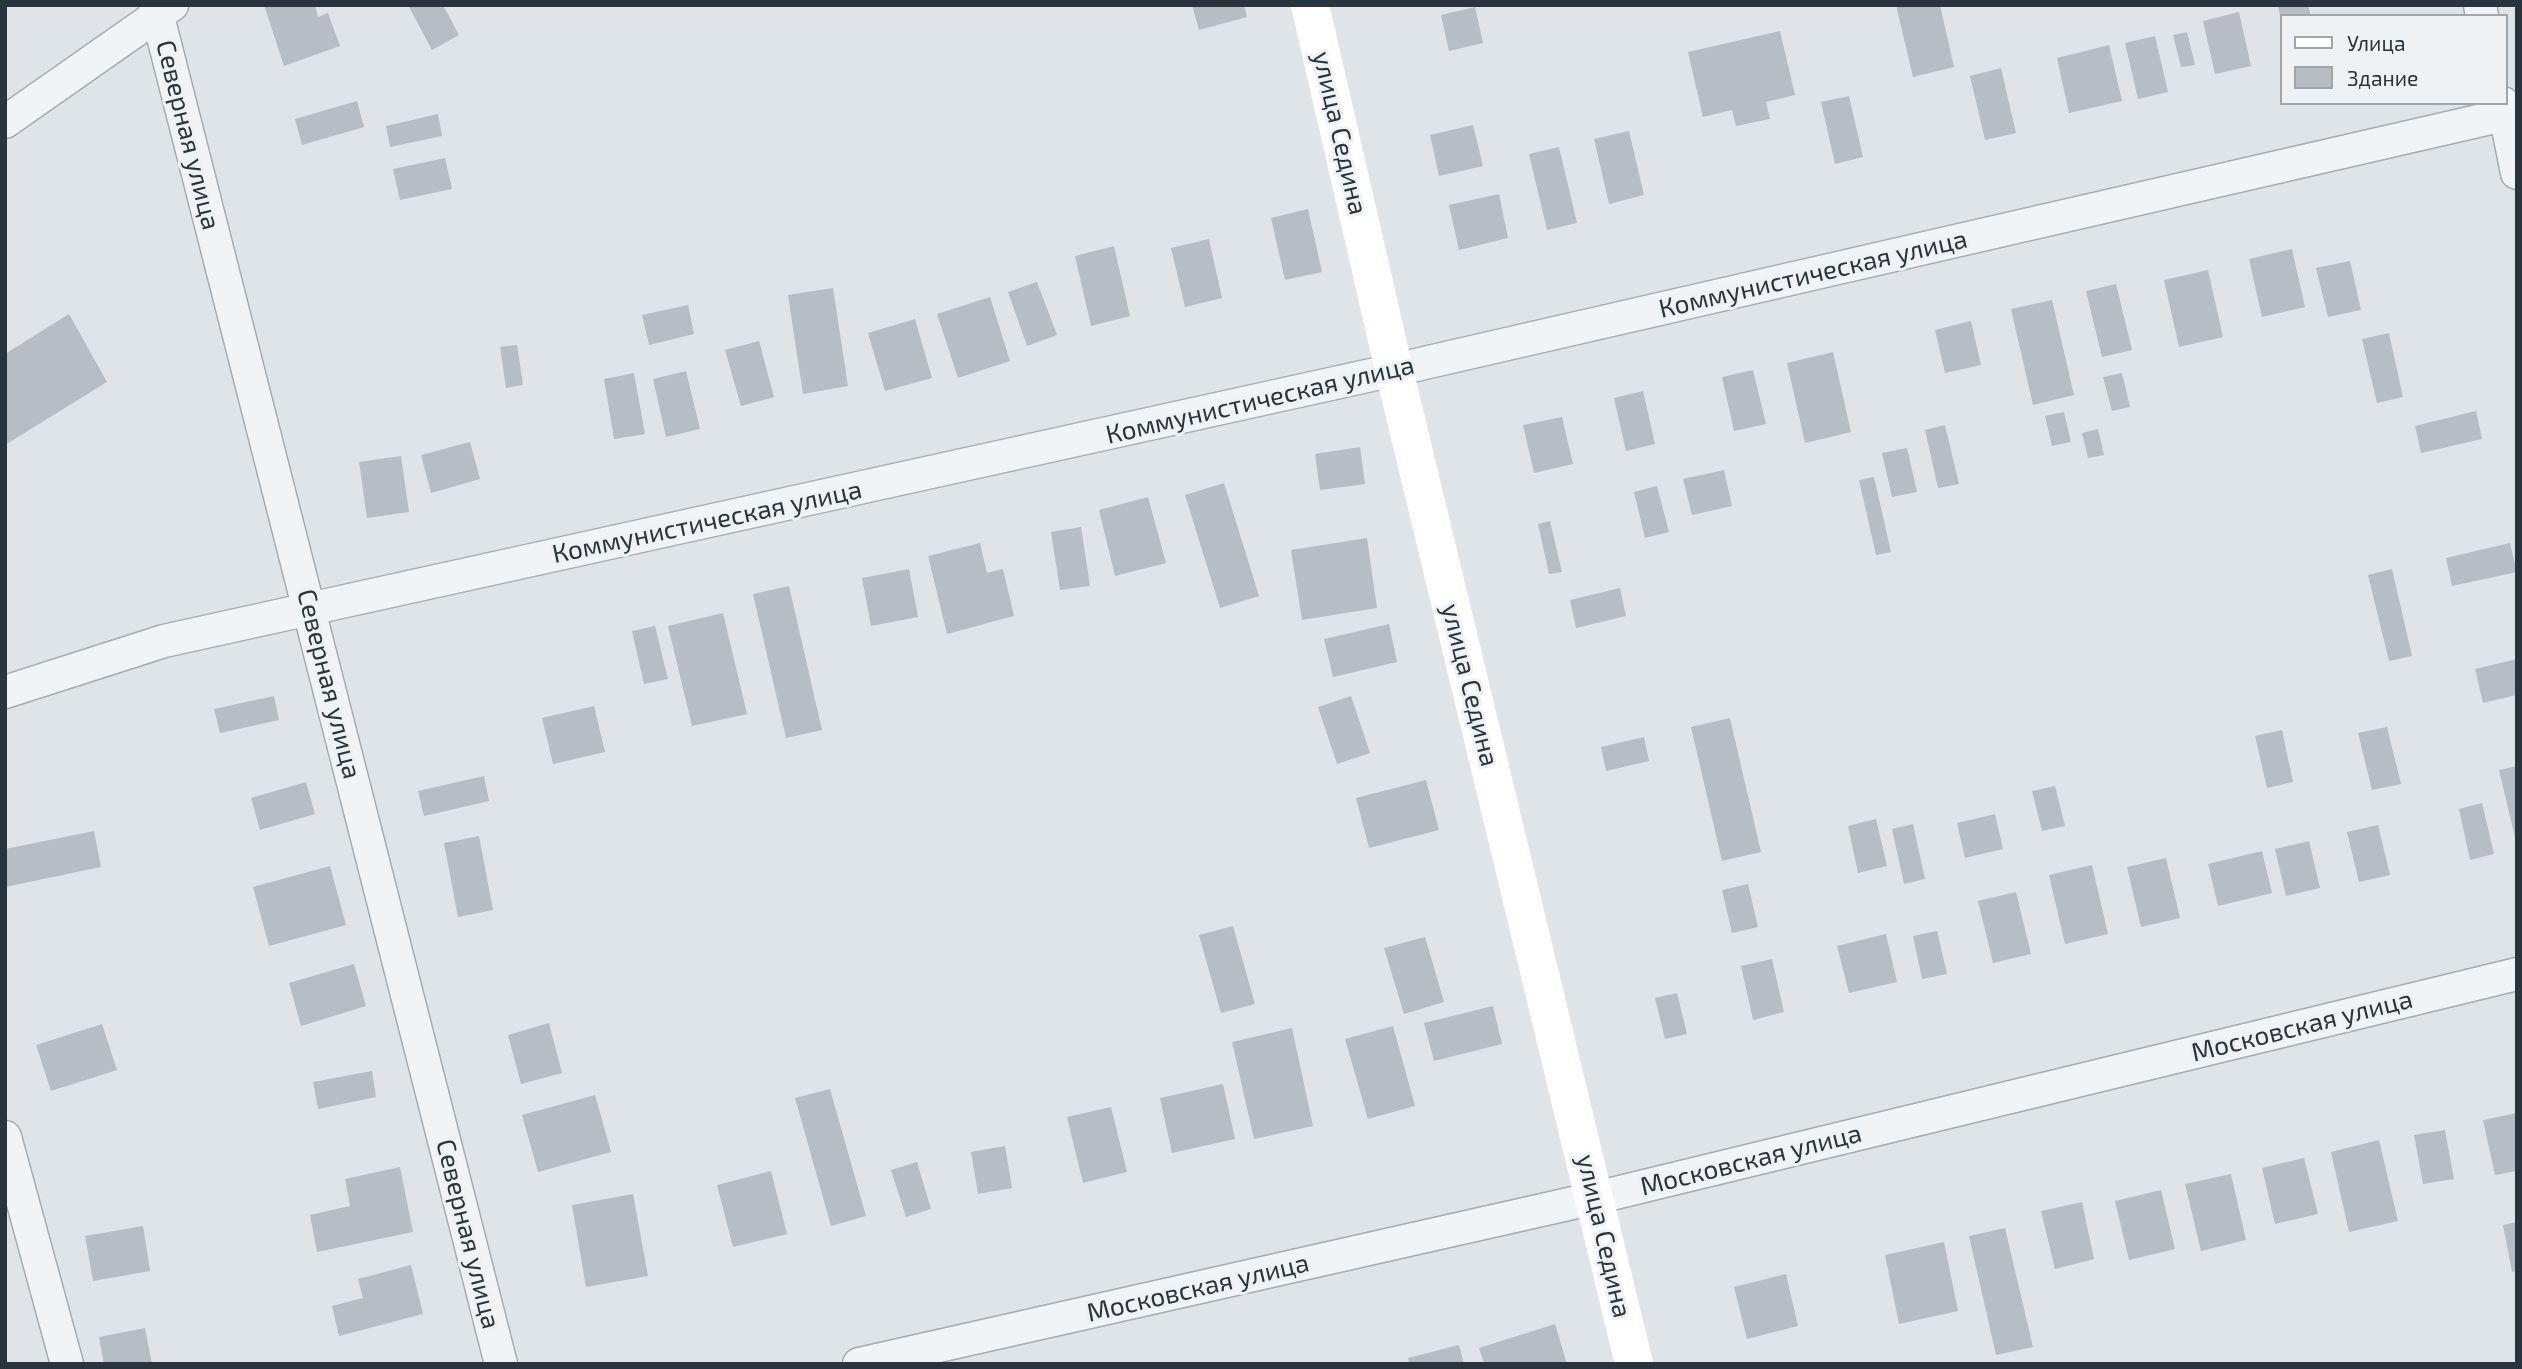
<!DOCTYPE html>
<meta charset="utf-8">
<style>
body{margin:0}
#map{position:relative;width:2522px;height:1369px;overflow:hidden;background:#dfe4e8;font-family:"Exo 2",sans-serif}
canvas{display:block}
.frame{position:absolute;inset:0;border:7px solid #28343e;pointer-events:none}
.legend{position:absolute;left:2280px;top:14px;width:228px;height:91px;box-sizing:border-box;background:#eef2f5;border:2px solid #9fa6ac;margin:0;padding:9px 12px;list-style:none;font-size:21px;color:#28343e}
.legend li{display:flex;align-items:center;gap:14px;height:35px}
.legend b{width:35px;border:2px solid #9fa6ac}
</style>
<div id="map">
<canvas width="2522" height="1369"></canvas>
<div class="frame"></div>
<ul class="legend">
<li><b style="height:9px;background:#fff"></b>Улица</li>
<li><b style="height:19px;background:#b6bec4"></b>Здание</li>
</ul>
</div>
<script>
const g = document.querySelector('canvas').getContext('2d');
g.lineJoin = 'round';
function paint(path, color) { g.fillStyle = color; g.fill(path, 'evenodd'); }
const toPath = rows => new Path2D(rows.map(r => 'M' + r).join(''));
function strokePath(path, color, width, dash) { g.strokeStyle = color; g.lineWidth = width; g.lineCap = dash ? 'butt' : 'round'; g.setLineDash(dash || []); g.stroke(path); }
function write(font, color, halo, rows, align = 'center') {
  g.font = font + ' "Exo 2",sans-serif'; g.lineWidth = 6; g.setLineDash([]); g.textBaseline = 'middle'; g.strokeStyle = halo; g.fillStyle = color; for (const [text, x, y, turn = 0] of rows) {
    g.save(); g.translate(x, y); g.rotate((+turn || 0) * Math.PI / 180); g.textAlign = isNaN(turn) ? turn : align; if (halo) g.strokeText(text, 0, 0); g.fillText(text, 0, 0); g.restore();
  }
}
const building = toPath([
 [264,5,315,5,318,17,328,13,340,46,284,66],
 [408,5,443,5,459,35,432,50],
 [1192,5,1244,5,1247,17,1199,30],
 [1896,5,1940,5,1954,67,1913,77],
 [2278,5,2308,5,2311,16,2280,16],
 [1475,7,1483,43,1449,51,1441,15],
 [2239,12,2251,66,2215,74,2203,21],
 [1780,31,1795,95,1766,102,1770,119,1736,126,1732,110,1703,117,1688,52],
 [2187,32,2195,65,2181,67,2173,35],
 [2155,36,2168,92,2138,99,2125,43],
 [2109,45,2122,101,2069,113,2057,58],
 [2001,68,2016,133,1985,140,1970,76],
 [1849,96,1863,157,1835,164,1821,102],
 [357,101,364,127,302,145,295,119],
 [438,114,442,136,390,147,386,126],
 [1473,125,1483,166,1439,176,1430,135],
 [1629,131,1644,195,1609,204,1594,139],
 [1559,147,1577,223,1547,230,1529,154],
 [445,158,452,189,400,200,393,169],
 [1499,194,1508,238,1459,250,1449,205],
 [1308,209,1322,272,1285,280,1271,218],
 [1209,239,1222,298,1185,307,1171,248],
 [1114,246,1130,316,1091,326,1075,256],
 [2292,249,2305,307,2262,317,2249,259],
 [2350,261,2361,310,2328,317,2316,268],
 [2208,270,2223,337,2179,347,2164,280],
 [1037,282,1057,335,1027,346,1008,292],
 [2116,284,2132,350,2102,357,2086,291],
 [833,288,848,386,803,394,788,295],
 [990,297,1010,361,958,378,937,314],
 [2052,300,2074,395,2033,405,2011,309],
 [688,305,694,334,649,345,642,315],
 [69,314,107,382,5,445,5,354],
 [915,319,932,378,885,391,868,333],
 [1971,321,1981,365,1945,373,1935,330],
 [2389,333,2403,397,2377,403,2362,339],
 [759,341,774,397,741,406,725,350],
 [517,345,523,385,506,388,500,347],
 [1833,352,1851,432,1805,443,1787,363],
 [1753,370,1766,424,1734,431,1722,377],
 [686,371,700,429,666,437,653,379],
 [634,373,645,434,614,439,604,379],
 [2122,373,2130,407,2112,411,2103,377],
 [1643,391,1655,444,1626,451,1614,398],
 [2476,411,2482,439,2421,453,2415,426],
 [2064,412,2071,442,2052,446,2045,416],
 [1562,417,1573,464,1534,473,1523,425],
 [1945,425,1959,484,1938,488,1925,430],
 [2098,429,2104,455,2088,458,2082,433],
 [470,442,480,479,431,493,421,455],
 [1360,447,1365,484,1320,490,1315,454],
 [1907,448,1917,492,1892,497,1882,453],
 [401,456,409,512,367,518,359,462],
 [1724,470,1732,506,1692,515,1683,479],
 [1874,477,1891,552,1876,555,1859,480],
 [1224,483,1259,596,1220,608,1185,495],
 [1657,486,1669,532,1645,538,1634,492],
 [1148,497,1166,563,1115,576,1099,510],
 [1550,521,1562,572,1549,574,1538,524],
 [1081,527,1090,586,1060,590,1051,532],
 [1367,538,1377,608,1302,620,1291,550],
 [980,543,987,573,1003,569,1014,616,947,634,928,556],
 [2510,543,2517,572,2452,586,2446,558],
 [909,569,918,617,871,626,862,578],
 [2392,569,2412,656,2389,661,2368,575],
 [789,586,822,730,786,738,753,594],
 [1620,588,1626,616,1576,628,1570,600],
 [723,613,747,714,692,726,668,626],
 [1389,624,1397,662,1333,677,1324,639],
 [655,626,668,679,644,684,632,631],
 [2517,659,2517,695,2483,703,2475,669],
 [274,696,279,720,220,733,214,709],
 [1351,696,1370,753,1337,764,1318,707],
 [594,706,605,752,553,764,542,718],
 [1730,718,1761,852,1722,861,1691,727],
 [2387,727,2401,784,2372,790,2358,733],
 [2282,730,2293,782,2267,788,2255,736],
 [1644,737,1649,761,1606,771,1601,747],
 [2517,766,2517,842,2516,842,2499,770],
 [484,776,489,801,424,816,418,791],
 [1426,780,1439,830,1369,848,1356,798],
 [306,782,315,814,260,830,251,798],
 [2055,786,2065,826,2042,831,2032,791],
 [2482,803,2494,854,2470,860,2459,809],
 [1995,814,2003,849,1965,858,1957,823],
 [1876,819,1887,866,1858,873,1848,826],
 [1913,824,1925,879,1904,884,1892,829],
 [2378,825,2390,875,2359,882,2347,832],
 [94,831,101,867,5,887,5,849],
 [479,836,493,910,458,917,444,843],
 [2309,841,2320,888,2286,896,2275,849],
 [2262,851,2272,893,2218,906,2208,864],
 [2166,858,2180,918,2141,927,2127,867],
 [2092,865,2108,934,2065,944,2049,875],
 [330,866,346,925,269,946,253,887],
 [1748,884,1758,927,1732,933,1722,890],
 [2016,892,2031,954,1993,963,1978,901],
 [1233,926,1255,1004,1221,1013,1199,935],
 [1937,931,1947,974,1922,979,1913,936],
 [1886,934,1897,982,1849,993,1837,946],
 [1425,937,1444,1002,1404,1014,1384,948],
 [1772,959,1784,1012,1753,1020,1741,966],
 [354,964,366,1006,301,1026,289,983],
 [1677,993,1687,1034,1665,1039,1655,998],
 [1493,1006,1502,1044,1434,1061,1424,1023],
 [549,1023,562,1073,521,1084,508,1035],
 [102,1024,117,1070,51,1091,36,1045],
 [1393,1026,1415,1106,1368,1119,1345,1039],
 [1292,1028,1313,1126,1254,1139,1232,1042],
 [372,1071,376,1097,318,1109,313,1082],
 [1223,1084,1235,1139,1172,1153,1160,1098],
 [830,1089,866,1216,831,1226,795,1098],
 [595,1095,611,1152,538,1172,522,1115],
 [1111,1107,1127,1172,1083,1183,1067,1117],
 [2517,1113,2517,1171,2495,1175,2483,1120],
 [2445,1130,2454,1179,2423,1184,2414,1135],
 [2379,1140,2398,1221,2349,1232,2331,1152],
 [1005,1146,1012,1188,978,1194,971,1152],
 [2304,1158,2318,1214,2275,1224,2262,1168],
 [917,1162,931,1209,906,1217,891,1170],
 [400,1167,413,1232,317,1252,310,1215,350,1206,345,1179],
 [771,1171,787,1234,733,1247,717,1185],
 [2231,1174,2246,1240,2201,1251,2185,1184],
 [2161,1190,2175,1249,2129,1260,2115,1201],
 [633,1194,648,1276,586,1287,572,1205],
 [2082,1202,2094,1259,2055,1269,2041,1211],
 [2517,1222,2517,1271,2512,1272,2503,1225],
 [143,1226,150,1271,93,1281,85,1236],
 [2005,1228,2033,1347,1996,1355,1969,1236],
 [1944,1242,1958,1311,1899,1324,1885,1255],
 [411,1265,423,1314,339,1336,332,1306,363,1298,358,1279],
 [1786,1274,1798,1326,1747,1339,1734,1287],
 [1555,1324,1567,1364,1484,1364,1479,1348],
 [145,1328,152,1364,104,1364,99,1337],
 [1459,1345,1464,1364,1409,1364,1408,1358]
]);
const minor = toPath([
 [155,5,501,1364],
 [2480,5,2482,16],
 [2503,103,2517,173],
 [5,122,172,5],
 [5,692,164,641,1394,370,2517,112],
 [5,1137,67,1364],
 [859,1364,1595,1198,2517,974]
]);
const secondary = toPath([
 [1310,5,1394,370,1634,1364]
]);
const streetNames = [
 ["улица Седина",1340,133,77],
 ["Северная улица",188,135,76],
 ["Коммунистическая улица",1813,274,-13],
 ["Коммунистическая улица",1260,400,-13],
 ["Коммунистическая улица",707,522,-12],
 ["Северная улица",329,684,76],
 ["улица Седина",1470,685,76],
 ["Московская улица",2302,1026,-14],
 ["Московская улица",1751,1160,-14],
 ["Северная улица",468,1234,76],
 ["улица Седина",1604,1236,77],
 ["Московская улица",1198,1288,-13]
];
paint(building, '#b6bec4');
strokePath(minor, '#a4acb2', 35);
strokePath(minor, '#f1f4f6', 32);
strokePath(secondary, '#fff', 38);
write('26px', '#28343e', '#eef2f5', streetNames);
</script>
